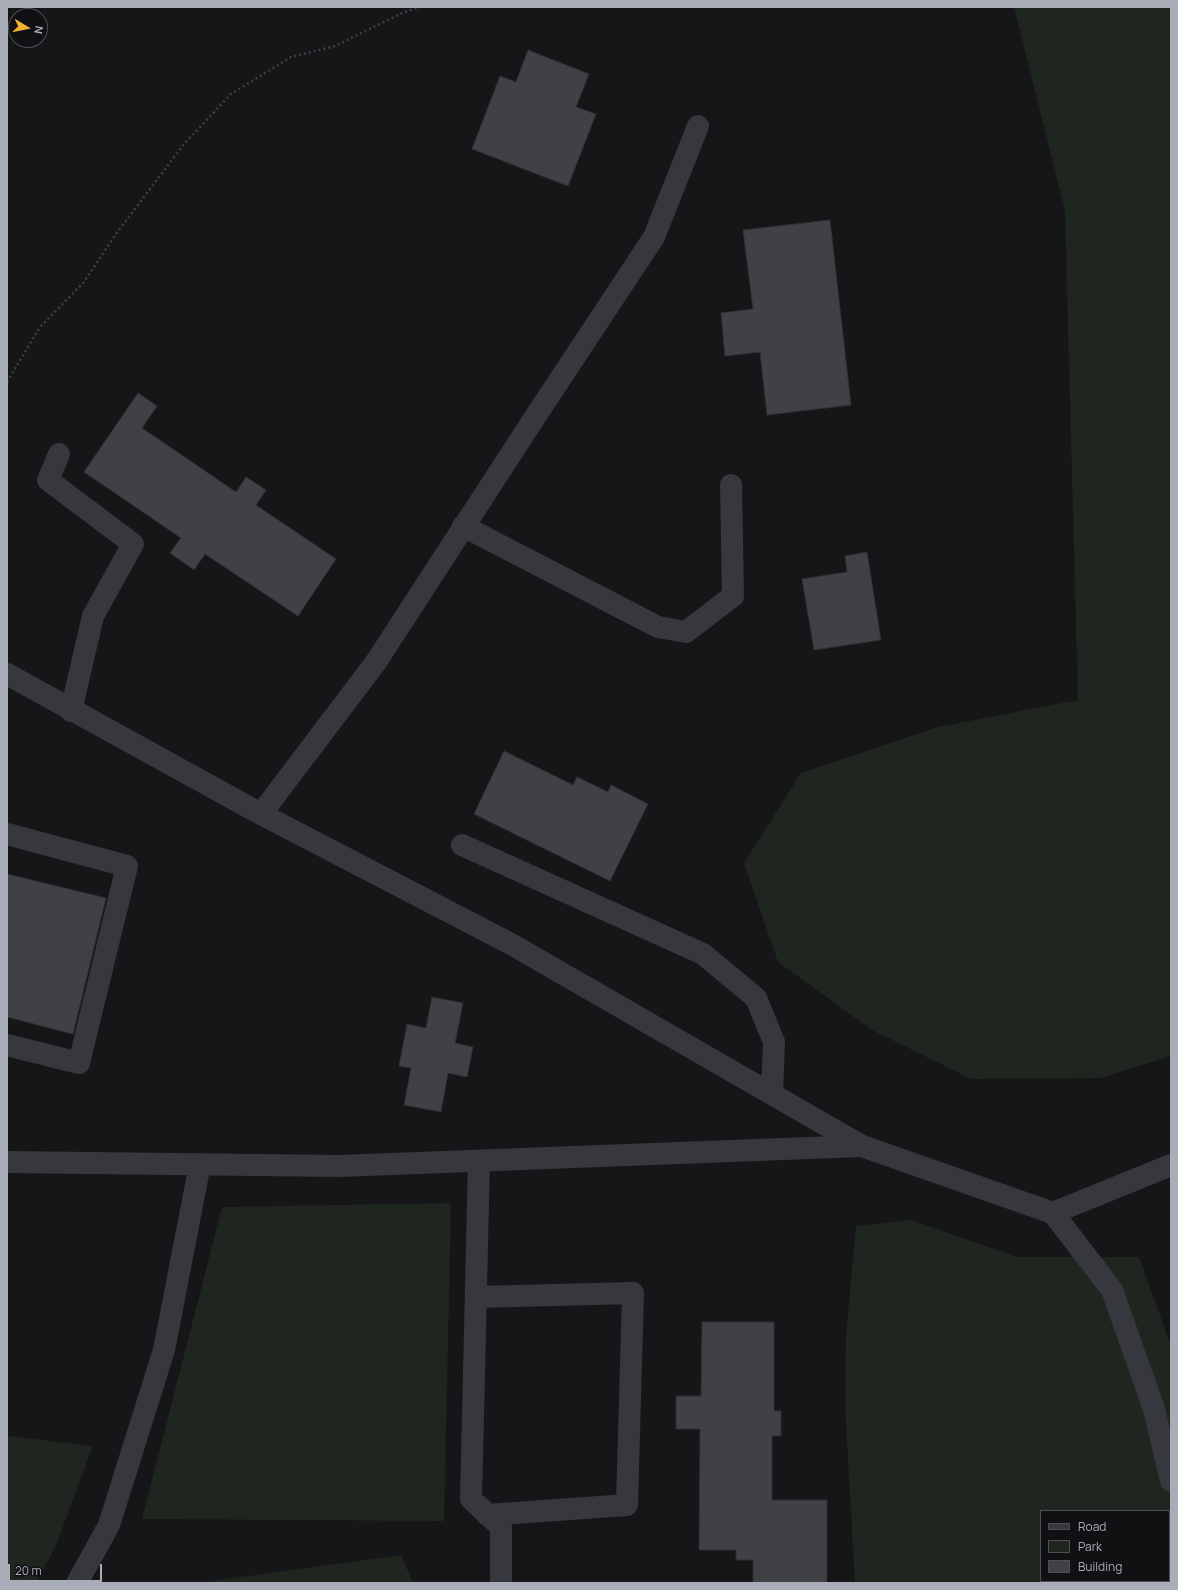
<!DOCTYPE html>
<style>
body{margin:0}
#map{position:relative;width:1178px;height:1590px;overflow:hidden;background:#161618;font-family:Manrope,sans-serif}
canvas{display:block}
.frame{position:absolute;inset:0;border:8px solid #a8adb8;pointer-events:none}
.legend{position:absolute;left:1040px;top:1510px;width:130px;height:72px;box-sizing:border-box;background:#111113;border:1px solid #4d4f55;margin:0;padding:5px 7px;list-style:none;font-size:12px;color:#a8adb8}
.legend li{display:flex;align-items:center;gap:8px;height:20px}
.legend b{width:20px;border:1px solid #4d4f55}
.north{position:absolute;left:8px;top:8px;width:40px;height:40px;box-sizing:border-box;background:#111113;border:1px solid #4d4f55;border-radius:50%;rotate:100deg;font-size:11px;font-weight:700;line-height:16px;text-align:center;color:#a8adb8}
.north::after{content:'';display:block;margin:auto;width:14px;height:18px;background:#f2b134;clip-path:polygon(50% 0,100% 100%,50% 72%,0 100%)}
.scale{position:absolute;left:8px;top:1564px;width:94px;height:18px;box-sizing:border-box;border:2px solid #a8adb8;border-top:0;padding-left:5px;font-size:12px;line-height:14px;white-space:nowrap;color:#a8adb8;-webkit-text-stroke:3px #111113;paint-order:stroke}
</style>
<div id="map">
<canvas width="1178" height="1590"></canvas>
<div class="frame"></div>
<ul class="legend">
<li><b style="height:5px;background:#37383d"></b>Road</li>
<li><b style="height:11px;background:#1e261f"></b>Park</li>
<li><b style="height:11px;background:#404145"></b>Building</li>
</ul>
<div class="north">N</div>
<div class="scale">20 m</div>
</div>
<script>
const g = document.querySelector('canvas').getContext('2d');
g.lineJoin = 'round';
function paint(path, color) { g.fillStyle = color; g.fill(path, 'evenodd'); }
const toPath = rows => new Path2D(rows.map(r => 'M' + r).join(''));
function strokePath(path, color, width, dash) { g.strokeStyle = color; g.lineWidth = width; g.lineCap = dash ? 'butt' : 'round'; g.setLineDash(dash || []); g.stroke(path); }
const green = toPath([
 [1014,7,1171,7,1171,1056,1101,1078,971,1079,872,1030,778,962,744,863,801,773,938,727,1078,700,1065,211],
 [451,1203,444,1521,142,1519,222,1207],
 [911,1220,1017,1257,1139,1257,1171,1346,1171,1583,855,1583,845,1405,846,1336,856,1226],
 [1041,1511,1169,1511,1169,1581,1041,1581],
 [7,1436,93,1446,55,1548,36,1583,7,1583],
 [401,1555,413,1583,198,1583]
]);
const building = toPath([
 [528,50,589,74,576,107,596,114,568,186,472,149,500,76,516,82,528,50],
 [830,220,851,405,767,415,760,352,725,356,721,313,753,309,743,230,830,220],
 [138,393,157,406,142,428,236,492,246,477,266,490,256,505,336,559,298,616,205,554,194,570,170,553,181,538,84,472,138,393],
 [867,552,881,640,814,650,802,579,847,572,845,556,867,552],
 [504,751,573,785,577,777,608,792,611,785,648,804,610,881,474,814,504,751],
 [7,874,106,898,73,1034,7,1017,7,874],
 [432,997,463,1003,455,1043,473,1047,467,1077,448,1073,441,1112,404,1105,411,1068,399,1066,407,1024,426,1028,432,997],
 [702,1322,774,1322,774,1411,781,1411,781,1436,772,1436,772,1500,827,1500,827,1583,753,1583,753,1560,736,1560,736,1550,699,1550,700,1429,676,1429,676,1396,701,1396,702,1322]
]);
const path = toPath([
 [7,382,40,327,84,282,116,234,184,144,231,94,291,57,335,46,402,13,420,7]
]);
const minor = toPath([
 [59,454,48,480,133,544,93,616,71,711],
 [463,526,658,627,686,632,733,596,731,485],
 [7,674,261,814,511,944,862,1146],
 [261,814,376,662,535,417,654,237,698,126],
 [7,834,127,866,79,1063,7,1045],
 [462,845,703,954,756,998,774,1042,772,1094],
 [479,1161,471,1499,501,1527,501,1583],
 [7,1162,339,1166,862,1146,1053,1213,1112,1290,1154,1409,1171,1481],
 [1053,1213,1171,1165],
 [476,1297,633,1293,627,1505,487,1515],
 [1169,1560,1171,1557],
 [77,1583,109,1525,164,1350,200,1164],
 [1154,1583,1156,1581]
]);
paint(green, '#1e261f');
paint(building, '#404145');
strokePath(building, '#303034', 1);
strokePath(path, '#3d3f44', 2.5, [2, 3]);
strokePath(minor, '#37383d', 22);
</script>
